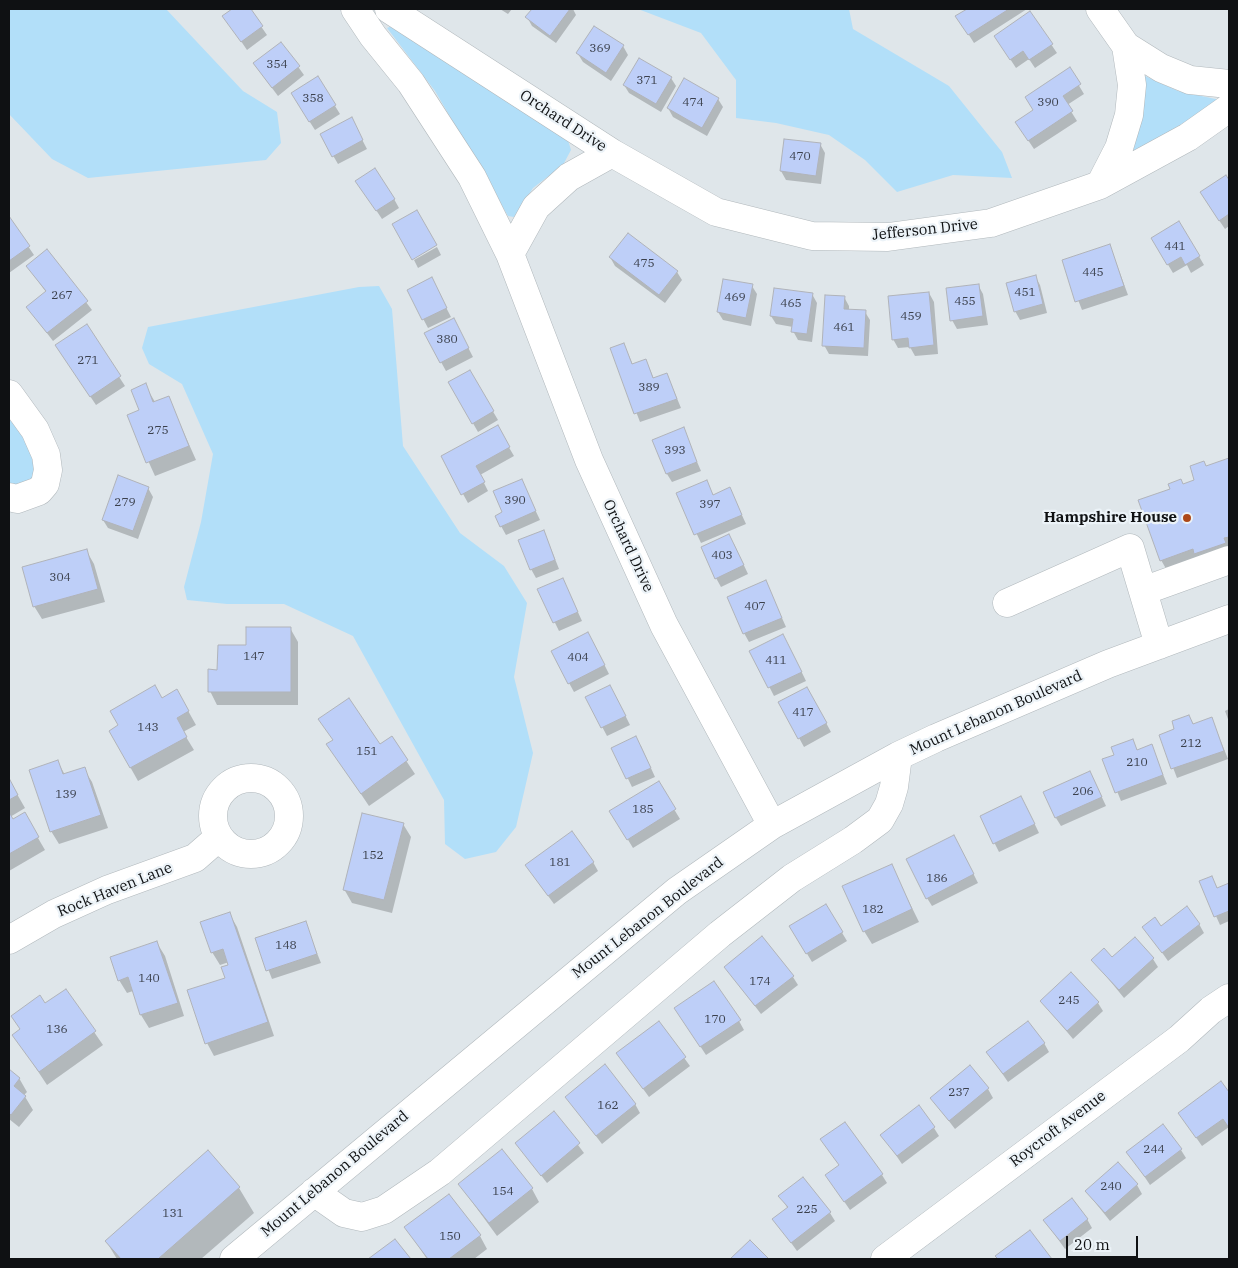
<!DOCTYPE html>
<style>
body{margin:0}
#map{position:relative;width:1238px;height:1268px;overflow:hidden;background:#dfe6ea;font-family:"IBM Plex Serif",serif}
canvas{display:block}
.frame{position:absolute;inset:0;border:10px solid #0f1113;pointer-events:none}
.scale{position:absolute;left:1066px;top:1236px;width:72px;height:22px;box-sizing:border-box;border:2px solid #0f1113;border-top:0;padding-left:6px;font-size:15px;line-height:18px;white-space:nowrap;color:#0f1113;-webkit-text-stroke:4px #ecf3f8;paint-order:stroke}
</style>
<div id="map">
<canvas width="1238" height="1268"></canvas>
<div class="frame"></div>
<div class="scale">20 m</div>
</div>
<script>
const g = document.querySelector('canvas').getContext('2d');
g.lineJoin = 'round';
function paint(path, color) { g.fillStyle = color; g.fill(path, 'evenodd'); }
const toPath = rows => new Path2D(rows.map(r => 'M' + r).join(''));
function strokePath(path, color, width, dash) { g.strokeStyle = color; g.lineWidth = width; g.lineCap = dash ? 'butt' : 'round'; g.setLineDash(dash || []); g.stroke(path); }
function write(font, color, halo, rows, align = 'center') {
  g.font = font + ' "IBM Plex Serif",serif'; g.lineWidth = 4.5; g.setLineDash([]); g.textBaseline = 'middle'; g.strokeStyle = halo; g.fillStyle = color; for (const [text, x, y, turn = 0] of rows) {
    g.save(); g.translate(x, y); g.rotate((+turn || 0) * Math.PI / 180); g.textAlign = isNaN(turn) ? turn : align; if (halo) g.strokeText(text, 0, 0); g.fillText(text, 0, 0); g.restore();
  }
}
const green = toPath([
 [9,9,166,9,243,91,277,112,281,143,266,160,88,178,52,159,9,114],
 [638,9,849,9,853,29,949,86,1002,152,1012,178,953,175,897,192,865,160,829,135,776,123,736,118,736,80,701,33],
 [392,26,567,137,571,150,563,165,533,188,514,217,508,216,435,91,387,28],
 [1145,76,1178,91,1220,100,1132,155,1142,114],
 [379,286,392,309,403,446,460,533,504,566,527,603,514,677,533,753,516,827,496,852,465,859,445,844,444,800,353,636,284,604,227,604,187,600,184,587,201,522,213,454,182,384,149,364,142,348,148,327,359,287],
 [9,418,37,457,32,480,16,486,9,483]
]);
const shadow = toPath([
 [234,9,249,9,267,35,247,50,224,16],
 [500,9,512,9,508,14],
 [533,9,573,9,576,15,556,43,532,26,527,17],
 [969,9,1027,9,974,43,957,16],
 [1030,13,1057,53,1035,68,1029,59,1016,68,1001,45],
 [281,43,304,75,278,96,254,64],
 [623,46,628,55,611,81,583,62,578,54],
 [1069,69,1084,94,1067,105,1077,121,1034,149,1022,131,1034,110],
 [317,77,340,114,315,130,297,102],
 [671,78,676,86,661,112,629,93,624,85],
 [718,99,723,107,707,136,673,117,668,108],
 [356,128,367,149,338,164,321,135],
 [820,144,825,153,821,184,786,180,781,171],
 [1225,177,1229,182,1229,226,1225,229,1206,201],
 [362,189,394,199,399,208,382,219],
 [9,218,34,255,9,273],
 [1179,222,1204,265,1191,273,1187,265,1173,273,1152,238],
 [1110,246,1128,295,1082,310,1063,261],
 [437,247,441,255,418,268,414,260],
 [47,251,92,310,53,341,33,315,46,292,27,266],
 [610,257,677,272,682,280,665,303,615,266],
 [1035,276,1040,285,1047,313,1020,320,1015,311],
 [978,285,983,294,988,325,957,329,952,320],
 [752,286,757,294,751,326,723,320,718,312],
 [436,288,451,317,428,328,408,290],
 [929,293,934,302,938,354,915,356,910,347,898,348,893,339],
 [812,294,817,303,812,342,798,340,793,331,793,327,776,324,771,316],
 [844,297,849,306,849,311,865,312,870,320,868,356,829,354,824,345],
 [86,326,125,386,96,405,62,354],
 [458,328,473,357,446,371,441,362],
 [624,344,633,365,646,360,654,379,667,374,681,408,640,422,612,349],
 [469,371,498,420,478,432,450,383],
 [145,385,155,402,168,397,196,460,155,476,128,416,140,411],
 [497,427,514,456,480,475,488,491,468,503,442,456],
 [683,429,701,471,672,482,667,474],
 [1229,459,1229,572,1176,586,1161,560,1183,485,1196,480,1206,467],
 [521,480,540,520,506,535,501,526,504,513],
 [706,482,714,496,730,489,746,524,701,543,678,494],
 [148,488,153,497,138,539,108,528,103,520],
 [544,531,559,569,536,578,531,569],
 [734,544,748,574,721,587,716,578],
 [86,550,94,564,105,602,42,619,34,606],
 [766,582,786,627,749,642,744,633],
 [567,588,582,621,559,631,539,590],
 [290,628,298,642,298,705,217,705,210,691,219,671],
 [593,642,609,674,574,692,552,652],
 [788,644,806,681,774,696,751,651],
 [177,691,196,725,183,732,194,750,138,781,110,731],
 [615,695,630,725,607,736,587,698],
 [812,697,831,732,804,747,780,703],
 [1229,709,1229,722,1225,711],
 [1189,716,1194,725,1212,719,1228,759,1177,778,1161,736,1176,730],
 [320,719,380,746,391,738,415,774,369,806,328,745,334,741],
 [1132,740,1138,751,1151,745,1167,784,1121,801,1104,759,1116,755],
 [641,746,655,777,632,787,613,748],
 [58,762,65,775,84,769,92,782,108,828,59,844,51,831],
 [1090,772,1106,806,1061,826,1056,818],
 [9,780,25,808,10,817,12,820,24,814,45,850,9,871],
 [658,783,680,819,633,848,616,820],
 [1026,806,1039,833,999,852,981,816],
 [403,824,411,837,392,913,352,903,344,889],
 [959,845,978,883,932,906,927,898],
 [593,862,598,871,554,904,532,874],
 [891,865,919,922,872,944,864,931],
 [1212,878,1218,889,1229,884,1229,921,1220,925,1201,882],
 [826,906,847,941,812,962,791,927],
 [229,913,237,927,274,1036,214,1056,207,1043,230,965,229,962,220,965,212,952],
 [305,923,321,963,272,979,256,938],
 [1199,924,1204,933,1168,961,1144,927],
 [157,943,165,956,184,1016,149,1028,141,1015,133,991,127,993,119,980],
 [1153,959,1158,967,1124,998,1093,960],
 [725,967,793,977,798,985,761,1014],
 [66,991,103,1045,47,1085,14,1035,45,1005],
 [1041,1001,1098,1003,1103,1011,1073,1039],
 [681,1017,739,1021,744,1030,706,1055],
 [658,1022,690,1066,649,1097,617,1053],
 [1044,1043,1049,1052,1008,1082,988,1053],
 [9,1071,19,1078,27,1092,24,1095,33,1110,19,1127,9,1119],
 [1221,1083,1229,1094,1229,1127,1202,1146,1179,1113],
 [988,1089,993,1098,955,1129,932,1099],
 [566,1097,635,1104,640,1113,602,1144],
 [554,1113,584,1153,547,1183,516,1143],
 [934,1128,939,1136,902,1164,882,1135],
 [827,1148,882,1175,887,1183,850,1210,832,1184,840,1166],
 [1181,1150,1186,1158,1150,1185,1128,1152],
 [208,1152,239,1188,254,1213,201,1259,117,1259,106,1241],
 [459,1184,532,1189,539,1202,497,1236],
 [1137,1185,1142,1194,1110,1221,1086,1191],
 [780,1196,830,1213,835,1221,797,1251,774,1219,788,1209],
 [1087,1219,1092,1228,1065,1249,1045,1221],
 [406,1228,480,1236,487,1249,474,1259,427,1259],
 [1029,1231,1050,1259,998,1259,997,1256]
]);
const building = toPath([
 [232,9,251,9,263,26,241,42,222,16,232,9],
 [532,9,570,9,550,36,525,17,532,9],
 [967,9,1009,9,968,35,955,16,967,9],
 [1030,11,1053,44,1029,60,1023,51,1010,60,994,36,1030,11],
 [594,26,624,45,606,73,576,53,594,26],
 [281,42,300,66,272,88,253,63,281,42],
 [639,58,672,77,656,104,623,85,639,58],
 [1070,67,1081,84,1063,96,1073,111,1028,141,1015,122,1033,110,1025,97,1070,67],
 [318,76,336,105,309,122,291,93,318,76],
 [684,78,719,98,702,128,667,108,684,78],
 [352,117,363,140,332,157,320,134,352,117],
 [784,139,821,143,816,176,780,171,784,139],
 [375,168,395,199,376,211,355,181,375,168],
 [1226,175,1229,180,1229,214,1219,221,1200,192,1226,175],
 [417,210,437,245,412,260,392,224,417,210],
 [9,216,30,246,9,261,9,216],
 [1179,221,1200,256,1185,265,1181,257,1167,265,1151,238,1179,221],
 [628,233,678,271,659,295,609,257,628,233],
 [1110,244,1124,286,1075,302,1062,260,1110,244],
 [47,249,88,301,47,333,26,307,46,291,26,266,47,249],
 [1036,275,1043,304,1014,312,1006,283,1036,275],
 [432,277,447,308,422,320,407,290,432,277],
 [723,279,753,284,746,318,717,312,723,279],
 [979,284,983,316,950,321,946,288,979,284],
 [774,288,813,293,807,334,791,332,793,319,770,316,774,288],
 [929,292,934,345,909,348,908,338,892,340,888,296,929,292],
 [825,295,845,296,844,309,866,310,864,348,822,346,825,295],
 [454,318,469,348,440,363,424,333,454,318],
 [87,324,121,376,90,397,55,345,87,324],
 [624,343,632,364,646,359,653,378,667,373,677,399,634,414,610,348,624,343],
 [470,370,494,411,472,424,448,382,470,370],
 [146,383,153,402,169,396,189,446,146,463,127,415,139,410,131,390,146,383],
 [498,425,510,447,476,466,485,482,461,495,441,456,498,425],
 [684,427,697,462,666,474,652,440,684,427],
 [1229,458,1229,537,1224,538,1226,543,1194,554,1193,549,1160,561,1138,500,1170,489,1168,484,1181,479,1183,484,1194,480,1190,466,1204,461,1206,466,1229,458],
 [118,475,149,487,133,531,102,520,118,475],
 [522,479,536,511,500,527,495,516,502,512,493,491,522,479],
 [707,480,713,495,730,487,742,515,694,535,676,493,707,480],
 [544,530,555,560,530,570,518,540,544,530],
 [729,534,744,565,715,579,701,547,729,534],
 [87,549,98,589,33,607,22,567,87,549],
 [563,578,578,612,553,623,537,589,563,578],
 [766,580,782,618,743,634,727,597,766,580],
 [246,627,291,627,291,692,208,692,208,669,217,670,218,645,246,645,246,627],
 [588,632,605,665,568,684,551,651,588,632],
 [783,634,802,672,768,688,749,651,783,634],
 [155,685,162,698,177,689,189,711,177,718,187,737,130,768,109,731,118,725,110,711,155,685],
 [610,685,626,716,601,728,585,697,610,685],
 [807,687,827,723,798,739,778,702,807,687],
 [349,698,380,744,392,736,408,760,361,794,326,744,333,740,318,719,349,698],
 [1189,715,1193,724,1212,717,1224,751,1171,769,1159,735,1174,729,1172,721,1189,715],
 [636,736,651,768,626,779,611,748,636,736],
 [1133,739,1137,750,1152,744,1163,775,1115,793,1102,759,1114,755,1111,747,1133,739],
 [58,760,63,774,85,767,101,815,50,832,29,770,58,760],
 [1090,771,1102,797,1055,818,1043,792,1090,771],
 [9,778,18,795,9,800,9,778],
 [659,781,676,809,627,840,609,811,659,781],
 [1021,796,1035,824,993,844,980,816,1021,796],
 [9,812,13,819,25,812,39,837,9,854,9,812],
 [362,813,404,823,384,900,343,890,362,813],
 [572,831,594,862,548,896,525,865,572,831],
 [954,835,974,874,926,899,906,859,954,835],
 [892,864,912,909,863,932,842,886,892,864],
 [1212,876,1217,888,1229,883,1229,911,1214,917,1199,881,1212,876],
 [826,904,843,932,806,954,789,926,826,904],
 [1187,906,1200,924,1162,953,1142,927,1155,917,1161,926,1187,906],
 [230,912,268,1022,205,1044,187,990,225,978,221,967,228,965,223,949,211,953,200,922,230,912],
 [306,921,317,954,266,971,255,938,306,921],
 [762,936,794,976,755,1006,724,967,762,936],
 [1135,937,1154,958,1119,990,1091,960,1104,948,1112,957,1135,937],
 [157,941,178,1003,140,1015,128,977,118,981,110,957,157,941],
 [1071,972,1099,1002,1067,1031,1040,1001,1071,972],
 [714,981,741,1020,700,1047,674,1008,714,981],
 [66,989,96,1031,39,1072,12,1035,20,1029,11,1016,40,995,45,1003,66,989],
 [659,1021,686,1057,643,1089,616,1053,659,1021],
 [1028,1021,1045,1043,1003,1074,986,1052,1028,1021],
 [605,1064,636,1104,596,1136,565,1097,605,1064],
 [970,1065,989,1088,949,1121,930,1098,970,1065],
 [9,1069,20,1078,14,1086,26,1096,11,1115,9,1113,9,1069],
 [1221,1081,1229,1092,1229,1128,1223,1119,1196,1138,1178,1113,1221,1081],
 [919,1105,935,1127,897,1156,880,1135,919,1105],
 [554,1111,580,1143,541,1176,515,1143,554,1111],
 [845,1122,883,1174,844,1202,825,1175,839,1165,820,1139,845,1122],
 [1163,1124,1182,1149,1145,1177,1126,1152,1163,1124],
 [502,1149,533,1188,489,1223,458,1184,502,1149],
 [208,1150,240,1187,158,1259,121,1259,105,1241,208,1150],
 [1118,1162,1138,1184,1105,1213,1085,1191,1118,1162],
 [803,1177,831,1212,791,1243,772,1219,788,1207,778,1196,803,1177],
 [449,1194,481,1235,449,1259,428,1259,404,1227,449,1194],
 [1072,1198,1088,1219,1060,1241,1043,1220,1072,1198],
 [1030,1230,1052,1259,998,1259,995,1256,1030,1230],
 [395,1239,411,1259,368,1259,395,1239],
 [750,1240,769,1259,730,1259,750,1240]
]);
const minor = toPath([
 [355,9,373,36,411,83,472,177,510,254,589,460,664,625,772,825],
 [389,9,612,153,716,212,812,236,888,237,991,223,1100,185,1188,137,1229,108],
 [1126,46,1161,68,1190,80,1229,84],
 [1100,185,1119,148,1129,115,1132,85,1126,46,1100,9],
 [510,254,536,207,569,177,612,153],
 [9,394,35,430,46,455,48,470,45,484,39,491,17,499,9,497],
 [1143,591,1229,560],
 [1007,603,1130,548,1159,645],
 '213 816a38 38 0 1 1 76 0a38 38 0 1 1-76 0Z',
 [9,940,54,914,107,890,195,858,219,837],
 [314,1192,344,1213,362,1217,384,1210,440,1172,720,934,792,878,853,840,880,820,889,804,894,787,898,756],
 [234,1259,677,891,772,825,898,756,936,738,1108,664,1229,619],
 [885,1259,1179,1039,1211,1010,1229,998]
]);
const markers = [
 [1187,518,5,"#ad4818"]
];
const numberNames = [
 ["369",600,49],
 ["354",277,65],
 ["371",647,81],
 ["358",313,99],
 ["474",693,103],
 ["390",1048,103],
 ["470",800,157],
 ["441",1175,247],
 ["475",644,264],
 ["445",1093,273],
 ["451",1025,293],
 ["267",62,296],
 ["469",735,298],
 ["455",965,302],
 ["465",791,304],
 ["459",911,317],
 ["461",844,328],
 ["380",447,340],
 ["271",88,361],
 ["389",649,388],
 ["275",158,431],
 ["393",675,451],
 ["390",515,501],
 ["279",125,503],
 ["397",710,505],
 ["403",722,556],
 ["304",60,578],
 ["407",755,607],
 ["147",254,657],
 ["404",578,658],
 ["411",776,661],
 ["417",803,713],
 ["143",148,728],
 ["212",1191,744],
 ["151",367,752],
 ["210",1137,763],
 ["206",1083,792],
 ["139",66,795],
 ["185",643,810],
 ["152",373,856],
 ["181",560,863],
 ["186",937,879],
 ["182",873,910],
 ["148",286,946],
 ["140",149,979],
 ["174",760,982],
 ["245",1069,1001],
 ["170",715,1020],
 ["136",57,1030],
 ["237",959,1093],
 ["162",608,1106],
 ["244",1154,1150],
 ["240",1111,1187],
 ["154",503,1192],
 ["225",807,1210],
 ["131",173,1214],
 ["150",450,1237]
];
const streetNames = [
 ["Orchard Drive",563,121,33],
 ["Jefferson Drive",925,230,-6],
 ["Orchard Drive",628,546,65],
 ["Mount Lebanon Boulevard",996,713,-24],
 ["Rock Haven Lane",115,890,-22],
 ["Mount Lebanon Boulevard",648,918,-38],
 ["Roycroft Avenue",1058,1129,-37],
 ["Mount Lebanon Boulevard",335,1174,-40]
];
const poiNames = [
 ["Hampshire House",1177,518]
];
paint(green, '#b2dff9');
paint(shadow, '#0003');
paint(building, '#becff8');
strokePath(building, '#b0b3b9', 1);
strokePath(minor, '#b1b8bc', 29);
strokePath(minor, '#fff', 28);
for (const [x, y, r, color] of markers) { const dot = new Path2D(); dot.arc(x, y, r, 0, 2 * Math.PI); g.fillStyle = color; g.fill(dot); strokePath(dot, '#ecf3f8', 2); }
write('12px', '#3b404c', null, numberNames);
write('15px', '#0f1113', '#ecf3f8', streetNames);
write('bold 15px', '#0f1113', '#ecf3f8', poiNames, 'right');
</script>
